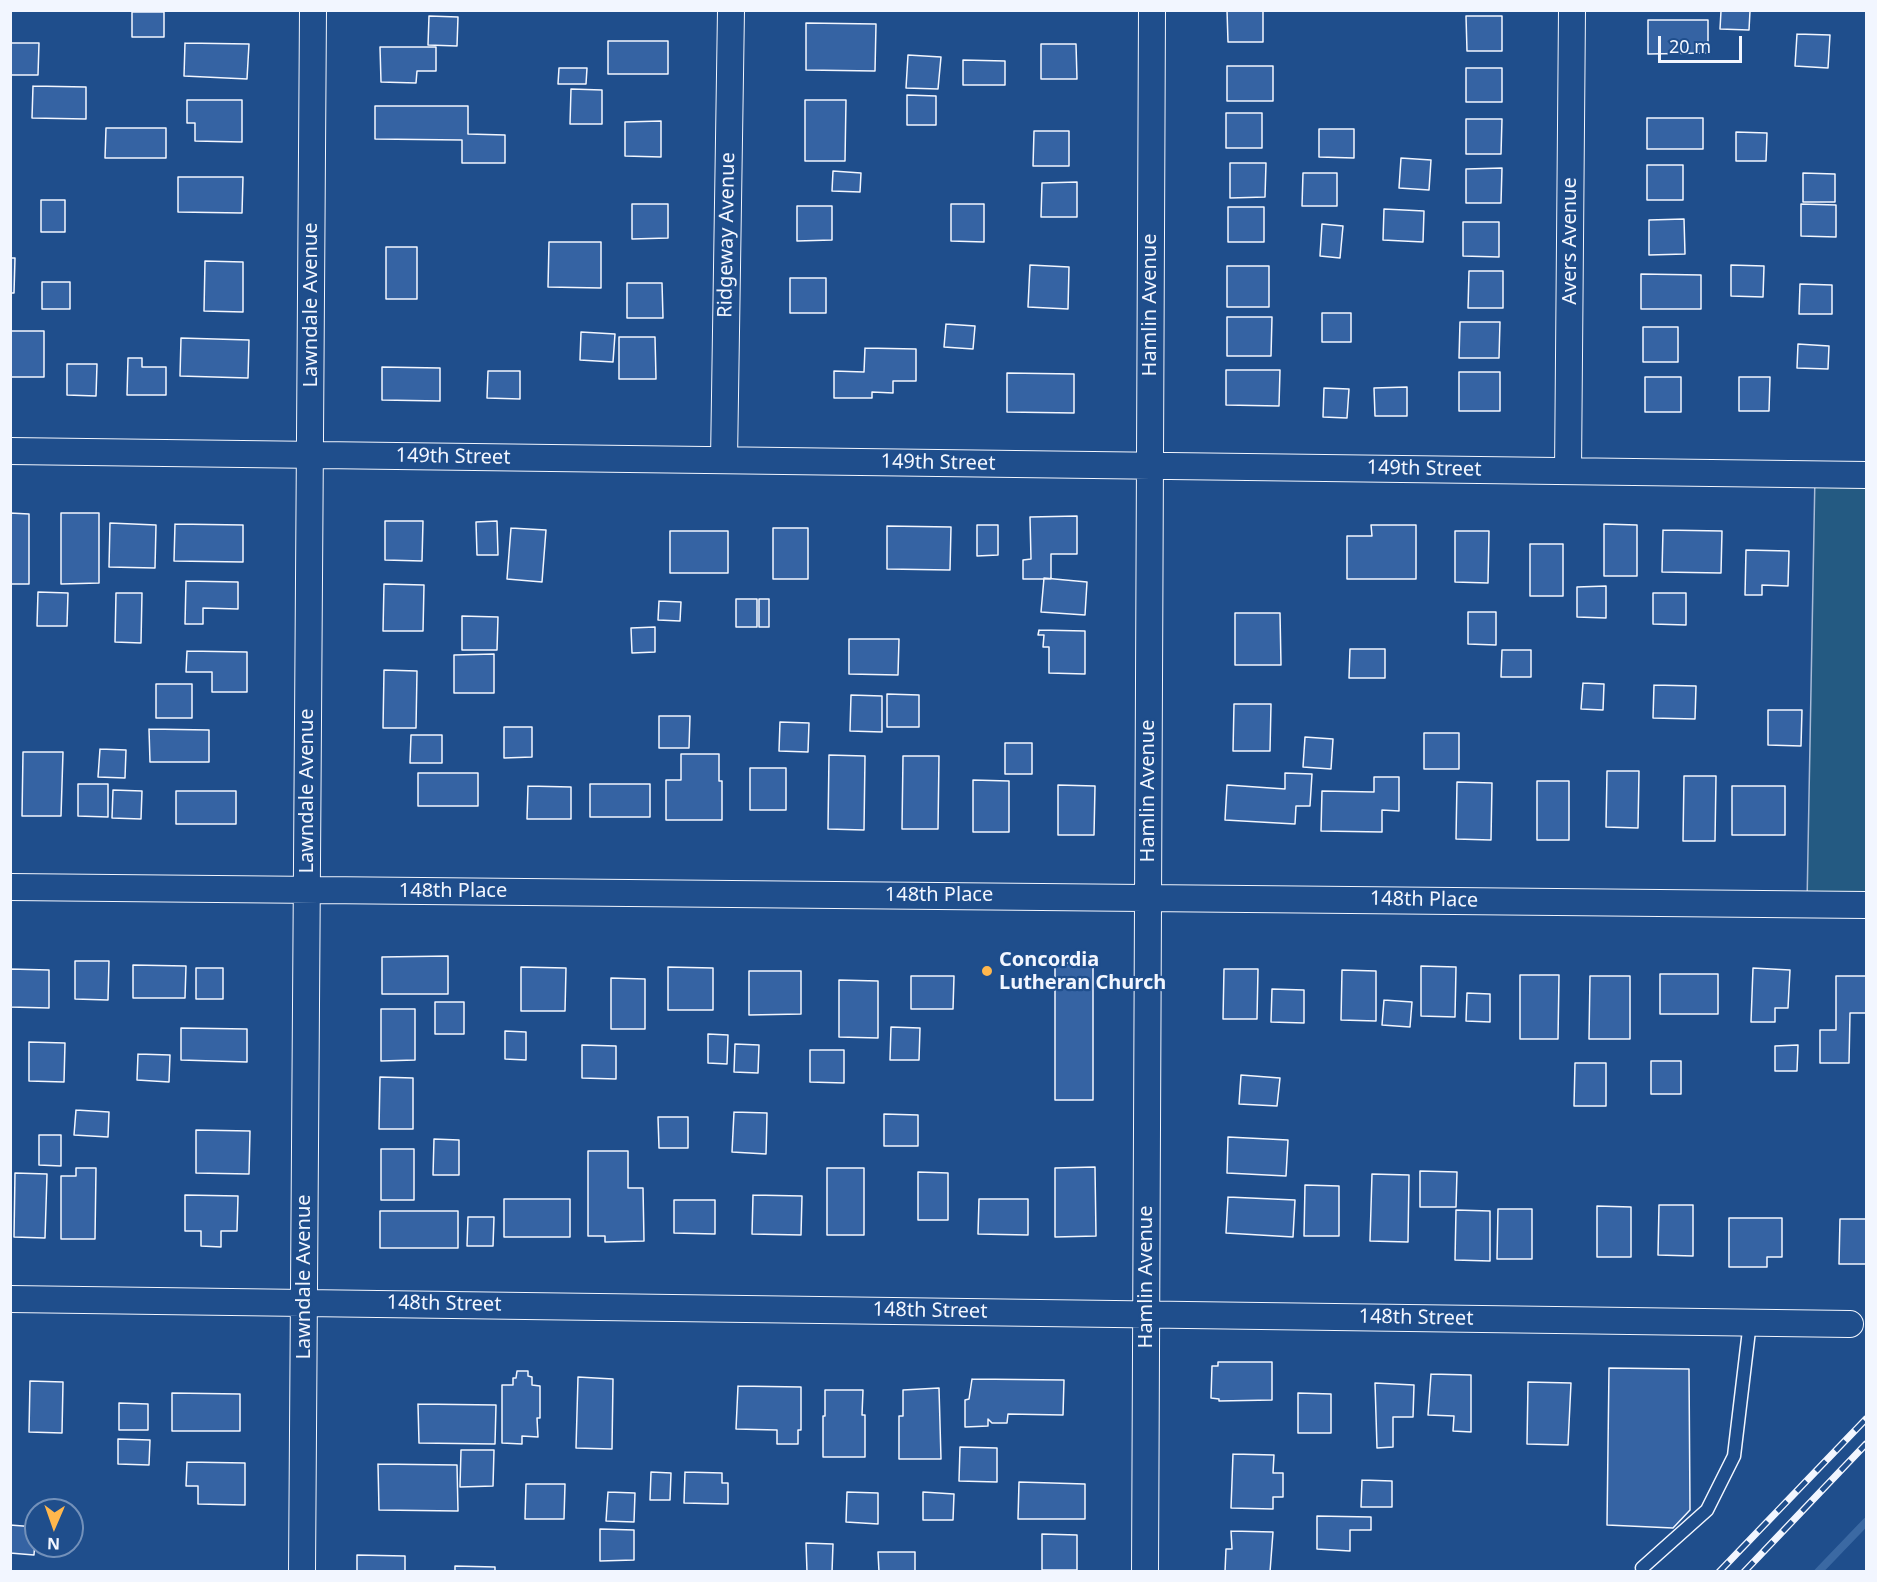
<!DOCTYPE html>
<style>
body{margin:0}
#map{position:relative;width:1877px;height:1582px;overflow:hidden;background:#1f4e8c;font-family:"Noto Sans",sans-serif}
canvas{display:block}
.frame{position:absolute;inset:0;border:12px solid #f2f6ff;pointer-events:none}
.north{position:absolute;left:24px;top:1498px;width:60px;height:60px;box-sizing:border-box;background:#1f4e8c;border:2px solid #7391ba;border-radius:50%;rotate:182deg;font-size:16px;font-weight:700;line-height:24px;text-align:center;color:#f2f6ff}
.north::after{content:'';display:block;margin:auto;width:21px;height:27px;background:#ffb74d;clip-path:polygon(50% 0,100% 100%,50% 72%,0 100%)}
.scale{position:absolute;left:1658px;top:36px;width:84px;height:27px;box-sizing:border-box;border:3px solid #f2f6ff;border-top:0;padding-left:8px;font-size:18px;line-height:21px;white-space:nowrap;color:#f2f6ff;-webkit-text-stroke:4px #1f4e8c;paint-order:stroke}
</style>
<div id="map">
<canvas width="1877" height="1582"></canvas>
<div class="frame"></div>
<div class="north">N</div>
<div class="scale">20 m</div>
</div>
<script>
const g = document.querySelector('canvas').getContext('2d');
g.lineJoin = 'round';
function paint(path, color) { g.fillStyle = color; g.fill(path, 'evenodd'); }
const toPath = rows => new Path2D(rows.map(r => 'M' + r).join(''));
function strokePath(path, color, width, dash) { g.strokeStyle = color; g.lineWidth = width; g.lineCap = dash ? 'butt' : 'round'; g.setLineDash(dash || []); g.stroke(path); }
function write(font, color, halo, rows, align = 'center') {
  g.font = font + ' "Noto Sans",sans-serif'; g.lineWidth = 4.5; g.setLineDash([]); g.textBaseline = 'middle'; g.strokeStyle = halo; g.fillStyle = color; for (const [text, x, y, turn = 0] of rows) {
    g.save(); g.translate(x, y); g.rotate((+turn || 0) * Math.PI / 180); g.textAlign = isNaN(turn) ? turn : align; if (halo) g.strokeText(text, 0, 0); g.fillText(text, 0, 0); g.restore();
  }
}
const green = toPath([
 [1815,474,1866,475,1866,905,1807,904,1815,474]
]);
const stream = toPath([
 [1818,1572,1866,1522]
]);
const building = toPath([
 [1227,10,1263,10,1263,42,1228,42,1227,10],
 [1721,11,1750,11,1749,30,1720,29,1721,11],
 [132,12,164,12,164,37,132,37,132,12],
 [429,16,458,17,457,46,428,45,429,16],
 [1466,16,1502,16,1502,51,1467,51,1466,16],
 [1648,20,1708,20,1708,53,1648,54,1648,20],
 [806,23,876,24,875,71,806,70,806,23],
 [1797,34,1830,35,1828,68,1795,66,1797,34],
 [608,41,668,41,668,74,608,74,608,41],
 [10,43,39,43,38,75,10,75,10,43],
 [185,43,249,44,247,79,184,76,185,43],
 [1041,44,1076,44,1077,79,1041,79,1041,44],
 [380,47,436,47,436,71,417,71,416,83,381,82,380,47],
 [908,55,941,57,938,89,906,88,908,55],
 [963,60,1005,61,1005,85,963,85,963,60],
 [1227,66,1273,66,1273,101,1227,101,1227,66],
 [559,68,587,68,586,84,558,84,559,68],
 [1466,68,1502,68,1502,102,1466,102,1466,68],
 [33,86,86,87,86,119,32,118,33,86],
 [571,89,602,90,602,124,570,124,571,89],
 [907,95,936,96,936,125,907,125,907,95],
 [187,100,242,100,242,142,195,141,195,123,187,123,187,100],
 [805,100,846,100,845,161,805,161,805,100],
 [375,106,468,106,468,134,505,135,505,163,462,163,462,140,375,139,375,106],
 [1226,113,1262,113,1262,148,1226,148,1226,113],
 [1647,118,1703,118,1703,149,1647,149,1647,118],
 [1466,119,1502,119,1501,154,1466,154,1466,119],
 [661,121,661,157,625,156,625,122,661,121],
 [106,128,166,128,166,158,105,158,106,128],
 [1319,129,1354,129,1354,158,1319,157,1319,129],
 [1034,131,1069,131,1069,166,1033,166,1034,131],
 [1736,132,1767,133,1766,161,1736,161,1736,132],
 [1401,158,1431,160,1429,190,1399,188,1401,158],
 [1230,163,1266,163,1265,197,1230,198,1230,163],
 [1647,165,1683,165,1683,200,1647,200,1647,165],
 [1502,168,1501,203,1466,203,1466,169,1502,168],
 [833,171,861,173,860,192,832,191,833,171],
 [1303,173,1337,173,1337,206,1302,206,1303,173],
 [1803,173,1835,174,1835,202,1803,202,1803,173],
 [178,177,243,177,242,213,178,212,178,177],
 [1077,182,1077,217,1041,217,1042,183,1077,182],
 [41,200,65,200,65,232,41,232,41,200],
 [632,204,668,204,668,238,632,239,632,204],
 [951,204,984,204,984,242,951,241,951,204],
 [1801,204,1836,205,1836,237,1801,236,1801,204],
 [797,206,832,206,832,240,797,241,797,206],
 [1228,207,1264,207,1264,242,1228,242,1228,207],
 [1384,209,1424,211,1423,242,1383,240,1384,209],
 [1684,219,1685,254,1649,255,1649,220,1684,219],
 [1463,222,1499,222,1499,257,1463,256,1463,222],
 [1322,224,1343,226,1340,258,1320,256,1322,224],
 [549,242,601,242,601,288,548,287,549,242],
 [386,247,417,247,417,299,386,299,386,247],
 [10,258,15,258,14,293,10,293,10,258],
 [205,261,243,262,243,312,204,311,205,261],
 [1030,265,1069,267,1068,309,1028,307,1030,265],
 [1731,265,1764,266,1763,297,1731,296,1731,265],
 [1227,266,1269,266,1269,307,1227,307,1227,266],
 [1469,271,1503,271,1503,308,1468,308,1469,271],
 [1641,274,1701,275,1701,309,1641,309,1641,274],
 [790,278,826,278,826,313,790,313,790,278],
 [42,282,70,282,70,309,42,309,42,282],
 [627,283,662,283,663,318,627,318,627,283],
 [1800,284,1832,285,1832,314,1799,314,1800,284],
 [1322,313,1351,313,1351,342,1322,342,1322,313],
 [1227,317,1272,317,1271,356,1227,356,1227,317],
 [1460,322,1500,322,1499,358,1459,358,1460,322],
 [946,324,975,326,973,349,944,347,946,324],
 [1643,327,1678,327,1678,362,1643,362,1643,327],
 [10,331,44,331,44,377,10,377,10,331],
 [581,332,615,334,613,362,580,360,581,332],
 [619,337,655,337,656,379,619,379,619,337],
 [181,338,249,340,248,378,180,376,181,338],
 [1798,344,1829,346,1828,369,1797,368,1798,344],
 [865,348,916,349,916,381,893,381,893,393,872,392,872,398,834,398,834,371,864,372,865,348],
 [128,358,142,358,142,367,166,367,166,395,127,395,128,358],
 [67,364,97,364,96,396,67,395,67,364],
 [382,367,440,368,440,401,382,400,382,367],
 [1226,370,1280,370,1279,406,1226,405,1226,370],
 [488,371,520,371,520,399,487,398,488,371],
 [1459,372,1500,372,1500,411,1459,411,1459,372],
 [1007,373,1074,374,1074,413,1007,412,1007,373],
 [1645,377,1681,377,1681,412,1645,412,1645,377],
 [1739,377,1770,377,1769,411,1739,411,1739,377],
 [1407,387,1407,416,1375,416,1374,388,1407,387],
 [1324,388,1349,389,1347,418,1323,417,1324,388],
 [10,513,29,514,29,584,10,584,10,513],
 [61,513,99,513,99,583,61,584,61,513],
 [1077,516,1077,554,1051,554,1051,579,1023,579,1023,560,1031,559,1030,517,1077,516],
 [385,521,423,521,422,561,385,560,385,521],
 [497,521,498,555,477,555,476,522,497,521],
 [110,523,156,525,155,568,109,567,110,523],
 [175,524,243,525,243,562,174,561,175,524],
 [1604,524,1637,525,1637,576,1604,576,1604,524],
 [977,525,998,525,998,555,977,556,977,525],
 [1371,525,1416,525,1416,579,1347,579,1347,536,1372,536,1371,525],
 [887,526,951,527,950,570,887,569,887,526],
 [511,528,546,530,542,582,507,579,511,528],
 [773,528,808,528,808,579,773,579,773,528],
 [1663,530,1722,531,1721,573,1662,572,1663,530],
 [670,531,728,531,728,573,670,573,670,531],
 [1455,531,1489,531,1488,583,1455,582,1455,531],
 [1530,544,1563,544,1563,596,1530,596,1530,544],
 [1746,550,1789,551,1788,586,1762,585,1762,595,1745,595,1746,550],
 [1044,578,1087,582,1085,615,1041,612,1044,578],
 [186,581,238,582,238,609,203,608,203,624,185,624,186,581],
 [384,584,424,585,423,631,383,631,384,584],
 [1606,586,1606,618,1577,617,1577,587,1606,586],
 [38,592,68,593,67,626,37,626,38,592],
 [116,593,142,593,141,643,115,642,116,593],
 [1653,593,1686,593,1686,625,1653,624,1653,593],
 [736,599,757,599,757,627,736,627,736,599],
 [759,599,769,599,769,627,759,627,759,599],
 [659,601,681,602,680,621,658,620,659,601],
 [1468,612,1496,612,1496,645,1468,644,1468,612],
 [1235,613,1280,613,1281,665,1235,665,1235,613],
 [462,616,498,617,497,650,462,650,462,616],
 [655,627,655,652,632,653,631,628,655,627],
 [1039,630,1085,631,1085,674,1049,673,1049,647,1043,647,1044,635,1038,635,1039,630],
 [849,639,899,639,898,675,849,674,849,639],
 [1350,649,1385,649,1385,678,1349,678,1350,649],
 [1502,650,1531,650,1531,677,1501,677,1502,650],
 [187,651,247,652,247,692,212,692,212,672,186,672,187,651],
 [494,654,494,693,454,693,454,655,494,654],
 [384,670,417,671,416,728,383,728,384,670],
 [1583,683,1604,684,1603,710,1581,709,1583,683],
 [156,684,192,684,192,718,156,718,156,684],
 [1654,685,1696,686,1695,719,1653,718,1654,685],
 [887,694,919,695,919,727,887,727,887,694],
 [851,695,882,696,882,732,850,731,851,695],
 [1234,704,1271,704,1270,751,1233,751,1234,704],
 [1768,710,1802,710,1801,746,1768,745,1768,710],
 [659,716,690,716,689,748,659,748,659,716],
 [780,722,809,723,808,752,779,751,780,722],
 [504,727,532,727,532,757,504,758,504,727],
 [149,729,209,730,209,762,150,762,149,729],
 [1424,733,1459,733,1459,769,1424,769,1424,733],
 [411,735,442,735,442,763,410,763,411,735],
 [1305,737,1333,739,1331,769,1303,767,1305,737],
 [1005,743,1032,743,1032,774,1005,774,1005,743],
 [100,749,126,750,125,778,98,777,100,749],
 [23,752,63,752,61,816,22,816,23,752],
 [681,754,719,754,719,781,722,781,722,820,666,820,666,780,681,780,681,754],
 [829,755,865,756,864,830,828,829,829,755],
 [903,756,939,756,938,829,902,829,903,756],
 [750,768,786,768,786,810,750,810,750,768],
 [1607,771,1639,771,1638,828,1606,827,1607,771],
 [418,773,478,773,478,806,418,806,418,773],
 [1285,773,1312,774,1310,806,1296,806,1295,824,1225,820,1227,785,1285,789,1285,773],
 [1684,776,1716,776,1715,841,1683,841,1684,776],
 [1374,777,1399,777,1399,811,1382,810,1382,832,1321,831,1322,791,1374,792,1374,777],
 [973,780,1009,781,1009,832,973,832,973,780],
 [1537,781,1569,781,1569,840,1537,840,1537,781],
 [1457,782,1492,783,1491,840,1456,839,1457,782],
 [78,784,108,784,108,817,78,816,78,784],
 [590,784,650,784,650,817,590,817,590,784],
 [1058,785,1095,786,1094,835,1058,835,1058,785],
 [528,786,571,787,571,819,527,819,528,786],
 [1732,786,1785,786,1785,835,1732,835,1732,786],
 [113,790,142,791,141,819,112,818,113,790],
 [176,791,236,791,236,824,176,824,176,791],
 [448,956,448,994,382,994,382,957,448,956],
 [75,961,109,961,108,1000,75,999,75,961],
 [1055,963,1093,963,1093,1100,1055,1100,1055,963],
 [133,965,186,966,185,998,133,998,133,965],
 [1421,966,1456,967,1455,1017,1421,1016,1421,966],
 [521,967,566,968,565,1011,521,1011,521,967],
 [668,967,713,968,713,1010,668,1010,668,967],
 [196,968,223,968,223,999,196,999,196,968],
 [1753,968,1790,970,1788,1008,1775,1008,1775,1022,1751,1022,1753,968],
 [10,969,49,970,49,1008,10,1007,10,969],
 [1224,969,1258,969,1257,1019,1223,1019,1224,969],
 [1342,970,1376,971,1376,1021,1341,1020,1342,970],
 [749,971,801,971,801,1014,749,1015,749,971],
 [1660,974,1718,974,1718,1014,1660,1014,1660,974],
 [1520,975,1559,975,1558,1039,1520,1039,1520,975],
 [911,976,954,976,953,1009,911,1009,911,976],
 [1590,976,1630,976,1630,1039,1589,1039,1590,976],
 [1836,976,1866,976,1866,1013,1850,1013,1849,1063,1820,1063,1820,1030,1836,1030,1836,976],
 [611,978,645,979,645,1029,611,1029,611,978],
 [839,980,878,981,878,1038,839,1037,839,980],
 [1272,989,1304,990,1304,1023,1271,1022,1272,989],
 [1467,993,1490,994,1490,1022,1466,1021,1467,993],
 [1384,1000,1412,1002,1410,1027,1382,1025,1384,1000],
 [435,1002,464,1002,464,1034,435,1034,435,1002],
 [381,1009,415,1009,415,1060,381,1061,381,1009],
 [891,1027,920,1028,919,1060,890,1060,891,1027],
 [181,1028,247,1029,247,1062,181,1060,181,1028],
 [505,1031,526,1032,526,1060,505,1059,505,1031],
 [708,1034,728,1035,727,1064,708,1063,708,1034],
 [29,1042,65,1043,64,1082,29,1081,29,1042],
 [735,1044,759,1045,758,1073,734,1072,735,1044],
 [582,1045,616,1046,616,1079,582,1078,582,1045],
 [1798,1045,1797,1071,1775,1071,1775,1046,1798,1045],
 [810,1050,844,1050,844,1083,810,1082,810,1050],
 [138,1054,170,1055,169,1082,137,1080,138,1054],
 [1651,1061,1681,1061,1681,1094,1651,1094,1651,1061],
 [1575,1063,1606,1063,1606,1106,1574,1106,1575,1063],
 [1241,1075,1280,1078,1277,1106,1239,1104,1241,1075],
 [380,1077,413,1078,413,1129,379,1129,380,1077],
 [76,1110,109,1112,108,1137,74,1135,76,1110],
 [734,1112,767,1113,766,1154,732,1152,734,1112],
 [884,1114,918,1115,918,1146,884,1146,884,1114],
 [658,1117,688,1117,688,1148,659,1148,658,1117],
 [196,1130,250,1131,249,1174,196,1173,196,1130],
 [39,1135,61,1135,61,1166,39,1165,39,1135],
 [1228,1137,1288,1140,1286,1176,1227,1173,1228,1137],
 [434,1139,459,1140,459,1175,433,1175,434,1139],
 [381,1149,414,1149,414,1200,381,1200,381,1149],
 [588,1151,628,1151,628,1188,643,1188,644,1241,605,1242,605,1236,588,1236,588,1151],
 [1095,1167,1096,1236,1055,1237,1055,1168,1095,1167],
 [76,1168,96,1168,95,1239,61,1239,61,1176,76,1176,76,1168],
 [827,1168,864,1168,864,1235,827,1235,827,1168],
 [1420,1171,1457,1172,1456,1207,1420,1207,1420,1171],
 [918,1172,948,1173,948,1220,918,1220,918,1172],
 [15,1173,47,1174,45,1238,14,1237,15,1173],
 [1372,1174,1409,1175,1408,1242,1370,1241,1372,1174],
 [1305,1185,1339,1186,1339,1236,1304,1236,1305,1185],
 [185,1195,238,1196,237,1231,221,1231,221,1247,201,1246,201,1231,185,1231,185,1195],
 [753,1195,802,1196,801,1235,752,1234,753,1195],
 [1228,1197,1295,1200,1293,1237,1226,1233,1228,1197],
 [504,1199,570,1199,570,1237,504,1237,504,1199],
 [979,1199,1028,1199,1028,1235,978,1234,979,1199],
 [674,1200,715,1200,715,1234,674,1233,674,1200],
 [1659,1205,1693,1205,1693,1256,1658,1255,1659,1205],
 [1597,1206,1631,1207,1631,1257,1597,1257,1597,1206],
 [1498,1209,1532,1209,1532,1259,1497,1259,1498,1209],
 [1456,1210,1490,1211,1490,1261,1455,1260,1456,1210],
 [380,1211,458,1211,458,1248,380,1248,380,1211],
 [468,1217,494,1217,493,1246,467,1246,468,1217],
 [1729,1218,1782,1218,1782,1257,1767,1257,1767,1267,1729,1267,1729,1218],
 [1840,1219,1866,1219,1866,1264,1839,1264,1840,1219],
 [1218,1362,1272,1362,1272,1400,1219,1401,1219,1399,1211,1398,1212,1366,1218,1366,1218,1362],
 [1609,1368,1689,1369,1690,1510,1673,1528,1607,1525,1609,1368],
 [517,1371,528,1371,528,1376,532,1377,532,1385,540,1386,540,1418,537,1418,538,1437,522,1436,522,1444,502,1443,502,1385,513,1385,513,1378,516,1378,517,1371],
 [1431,1374,1471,1375,1471,1432,1453,1431,1454,1416,1428,1415,1431,1374],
 [578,1377,613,1379,612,1449,576,1448,578,1377],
 [972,1379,1064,1380,1063,1415,1008,1414,1007,1423,992,1423,988,1419,988,1426,965,1427,965,1400,969,1399,972,1379],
 [30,1381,63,1382,62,1433,29,1432,30,1381],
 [1528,1382,1571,1383,1568,1445,1527,1444,1528,1382],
 [1375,1383,1414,1385,1413,1417,1393,1417,1393,1447,1377,1448,1375,1383],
 [738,1386,801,1387,801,1430,798,1430,798,1444,777,1444,777,1430,736,1429,738,1386],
 [939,1388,941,1459,899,1459,899,1416,903,1416,903,1390,939,1388],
 [825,1390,863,1390,862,1415,865,1415,865,1457,823,1457,823,1416,825,1416,825,1390],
 [172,1393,240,1394,240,1431,172,1431,172,1393],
 [1298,1393,1331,1394,1331,1433,1298,1433,1298,1393],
 [119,1403,148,1404,148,1430,119,1430,119,1403],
 [418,1404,496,1405,495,1444,419,1443,418,1404],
 [118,1439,150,1440,149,1465,118,1464,118,1439],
 [960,1447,997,1448,997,1482,959,1481,960,1447],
 [461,1450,494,1450,493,1486,460,1487,461,1450],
 [1233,1454,1274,1455,1273,1473,1283,1473,1283,1497,1273,1497,1273,1509,1231,1508,1233,1454],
 [187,1462,245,1463,245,1505,198,1504,198,1486,186,1486,187,1462],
 [378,1464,457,1465,458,1511,379,1510,378,1464],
 [651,1472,671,1473,670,1500,650,1500,651,1472],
 [685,1472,722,1473,722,1483,728,1483,728,1504,684,1503,685,1472],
 [1362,1480,1392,1481,1392,1507,1361,1507,1362,1480],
 [1019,1482,1085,1484,1085,1519,1018,1519,1019,1482],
 [526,1484,565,1484,564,1519,525,1519,526,1484],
 [608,1492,635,1493,634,1522,606,1521,608,1492],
 [847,1492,878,1493,878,1524,846,1522,847,1492],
 [923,1492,954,1494,953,1520,923,1520,923,1492],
 [1317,1516,1371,1517,1371,1530,1350,1530,1350,1551,1317,1549,1317,1516],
 [10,1525,36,1527,34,1555,10,1553,10,1525],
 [600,1529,634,1530,634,1560,600,1561,600,1529],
 [1231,1531,1273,1532,1270,1572,1225,1572,1226,1549,1232,1549,1231,1531],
 [1042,1534,1077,1535,1077,1570,1042,1570,1042,1534],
 [806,1543,833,1544,832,1572,807,1572,806,1543],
 [878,1552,915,1552,915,1572,879,1572,878,1552],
 [357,1555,405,1556,405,1572,357,1572,357,1555],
 [455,1566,495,1567,495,1572,455,1572,455,1566]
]);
const service = toPath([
 [1642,1568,1707,1510,1734,1456,1750,1322]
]);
const minor = toPath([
 [10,451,1866,475],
 [724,460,731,10],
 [1568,471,1572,10],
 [10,887,1866,905],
 [10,1299,1850,1324],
 [302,1572,313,10],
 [1145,1572,1152,10]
]);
const rail = toPath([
 [1719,1572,1866,1419],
 [1744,1572,1866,1444]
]);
const markers = [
 [987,971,6,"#ffb74d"]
];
const streetNames = [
 ["Ridgeway Avenue",727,235,-89],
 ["Avers Avenue",1570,241,-90],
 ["Lawndale Avenue",311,305,-90],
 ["Hamlin Avenue",1150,305,-90],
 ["149th Street",453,457,1],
 ["149th Street",938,463,1],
 ["149th Street",1424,469,1],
 ["Lawndale Avenue",307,791,-90],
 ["Hamlin Avenue",1148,791,-90],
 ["148th Place",453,891],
 ["148th Place",939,895],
 ["148th Place",1424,900,1],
 ["Lawndale Avenue",304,1277,-90],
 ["Hamlin Avenue",1146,1277,-90],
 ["148th Street",444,1304,1],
 ["148th Street",930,1311,1],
 ["148th Street",1416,1318,1]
];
const poiNames = [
 ["Concordia",999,960],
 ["Lutheran Church",999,983]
];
paint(green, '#245a82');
strokePath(green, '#a8bbd7', 1.5);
strokePath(stream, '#3b69a3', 8);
paint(building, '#3563a3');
strokePath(building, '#f2f6ff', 1.5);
strokePath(service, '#f2f6ff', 15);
strokePath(minor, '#f2f6ff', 28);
strokePath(service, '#1f4e8c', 12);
strokePath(minor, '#1f4e8c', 26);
strokePath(rail, '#f2f6ff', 7);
strokePath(rail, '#1f4e8c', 4.5, [14]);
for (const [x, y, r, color] of markers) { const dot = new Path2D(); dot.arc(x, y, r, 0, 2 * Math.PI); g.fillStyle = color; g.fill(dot); strokePath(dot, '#1f4e8c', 2); }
write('20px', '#f2f6ff', '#1f4e8c', streetNames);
write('bold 20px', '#f2f6ff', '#1f4e8c', poiNames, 'left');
</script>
